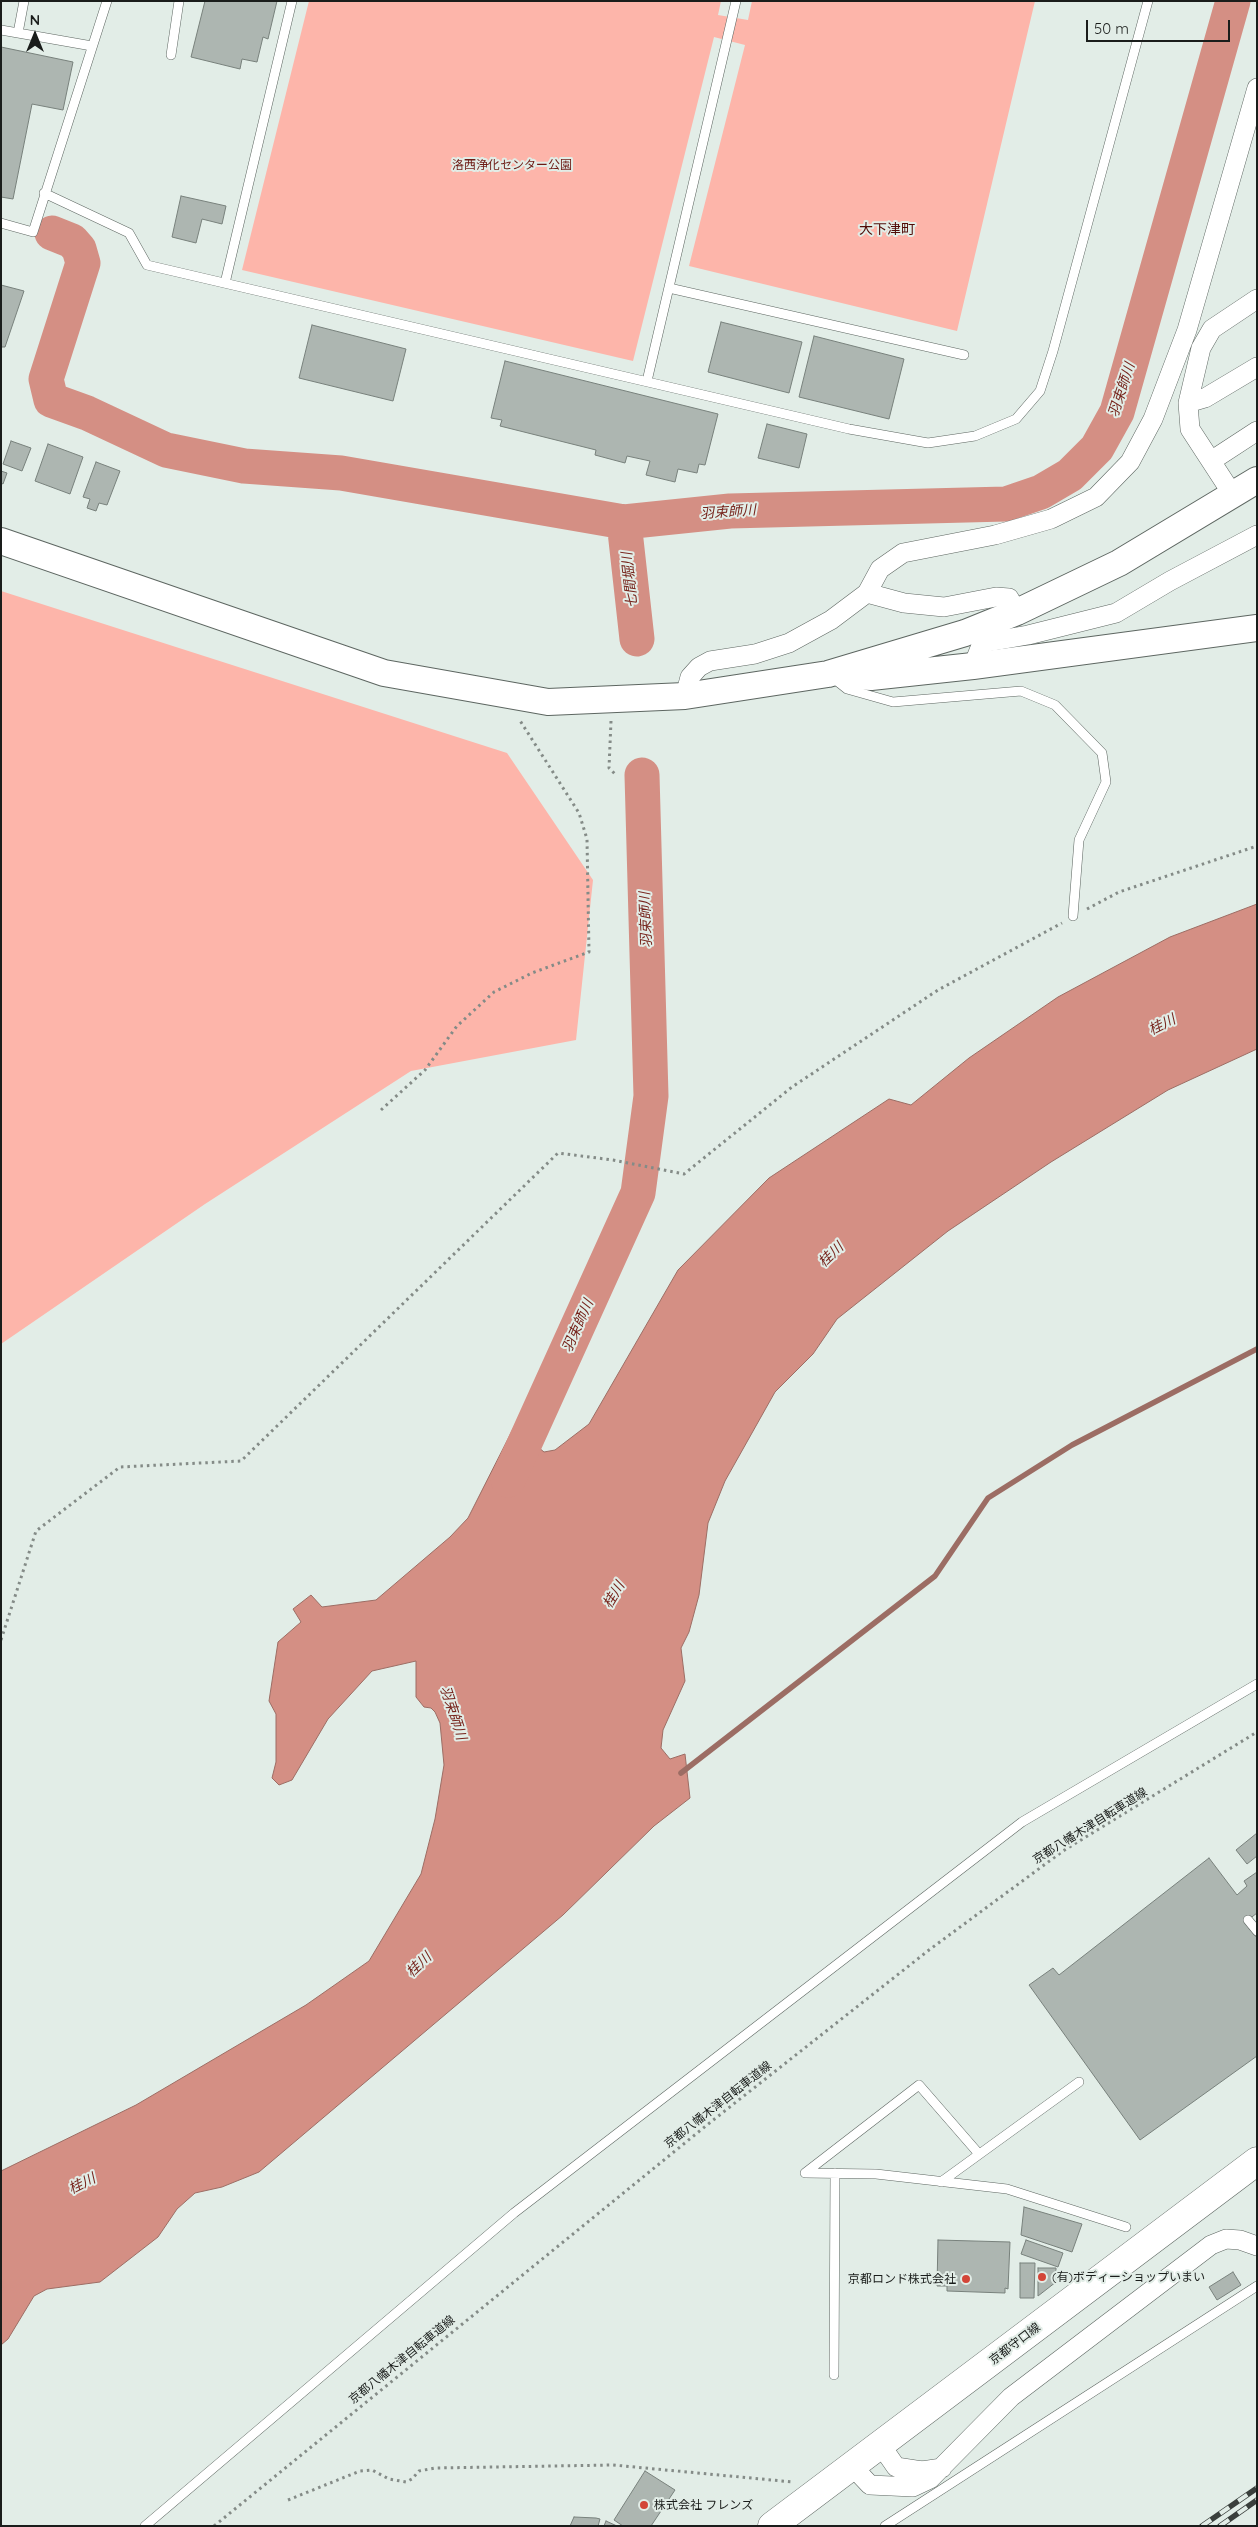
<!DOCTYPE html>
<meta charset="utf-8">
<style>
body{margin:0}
#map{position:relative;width:1258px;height:2527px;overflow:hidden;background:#e2ede7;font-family:Quicksand,sans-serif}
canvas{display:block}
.frame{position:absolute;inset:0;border:2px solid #1a1d1b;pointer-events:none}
.north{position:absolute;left:10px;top:10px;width:50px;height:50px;-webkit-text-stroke:4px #e2ede7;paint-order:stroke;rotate:0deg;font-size:14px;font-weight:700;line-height:20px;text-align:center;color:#1a1d1b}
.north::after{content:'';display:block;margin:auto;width:18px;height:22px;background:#1a1d1b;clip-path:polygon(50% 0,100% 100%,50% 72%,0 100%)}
.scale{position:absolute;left:1086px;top:20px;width:144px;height:22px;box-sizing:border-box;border:2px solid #1a1d1b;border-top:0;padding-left:6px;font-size:15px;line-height:18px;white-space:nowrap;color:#1a1d1b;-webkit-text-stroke:4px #e2ede7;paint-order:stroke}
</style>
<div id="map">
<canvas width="1258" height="2527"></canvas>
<div class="frame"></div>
<div class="north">N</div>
<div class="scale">50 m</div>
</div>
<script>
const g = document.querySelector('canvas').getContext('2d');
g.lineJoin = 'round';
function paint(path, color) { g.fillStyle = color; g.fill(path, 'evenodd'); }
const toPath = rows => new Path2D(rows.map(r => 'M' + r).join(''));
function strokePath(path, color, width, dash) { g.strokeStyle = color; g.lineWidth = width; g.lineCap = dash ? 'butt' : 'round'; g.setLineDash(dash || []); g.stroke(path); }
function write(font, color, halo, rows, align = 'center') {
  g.font = font + ' Quicksand,"Noto Sans JP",sans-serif'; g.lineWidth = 4; g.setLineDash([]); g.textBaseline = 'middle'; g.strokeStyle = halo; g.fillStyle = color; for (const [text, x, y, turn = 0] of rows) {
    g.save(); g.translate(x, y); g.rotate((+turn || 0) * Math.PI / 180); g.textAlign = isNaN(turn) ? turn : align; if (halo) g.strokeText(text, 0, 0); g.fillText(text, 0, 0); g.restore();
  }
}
const green = toPath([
 [309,1,721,1,718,15,748,20,752,1,1035,1,957,331,689,266,745,45,714,37,633,361,242,270],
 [1,591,507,753,593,880,576,1040,411,1071,205,1204,1,1344]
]);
const water = toPath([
 [1257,904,1257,1049,1168,1090,1051,1162,948,1231,837,1319,813,1354,775,1392,725,1481,708,1523,699,1595,689,1632,681,1648,685,1681,663,1730,661,1748,670,1759,685,1754,690,1798,654,1826,563,1915,259,2172,222,2187,195,2193,177,2209,158,2237,100,2282,47,2289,34,2296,8,2339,1,2345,1,2171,136,2105,306,2005,369,1961,421,1874,435,1819,444,1765,440,1723,435,1712,431,1708,424,1707,416,1697,416,1661,372,1671,328,1719,292,1780,279,1785,272,1778,276,1762,276,1714,269,1701,278,1642,301,1622,293,1609,311,1595,322,1607,376,1600,450,1537,468,1518,514,1427,544,1452,555,1450,589,1424,678,1270,769,1178,889,1099,911,1105,969,1058,1058,997,1170,937,1257,904]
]);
const stream = toPath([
 [681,1773,935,1576,988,1498,1072,1445,1257,1349]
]);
const river = toPath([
 [52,233,72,241,79,249,83,263,46,379,51,400,87,413,166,450,244,466,341,473,624,522,730,511,1006,504,1041,492,1070,475,1097,448,1117,412,1233,1],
 [624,522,637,639],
 [508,1480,638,1193,651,1096,642,775]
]);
const building = toPath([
 [205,1,277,1,268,39,263,37,257,62,242,59,240,69,191,57,205,1],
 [1,47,73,62,63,110,32,104,13,199,1,197,1,47],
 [181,196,226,206,222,224,202,219,196,243,172,237,181,196],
 [1,285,24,291,5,347,1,347,1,285],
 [721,322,802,342,789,393,708,372,721,322],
 [312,325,406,349,393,401,299,378,312,325],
 [814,336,904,359,889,419,799,397,814,336],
 [505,361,718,414,705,465,699,464,697,473,678,469,675,482,646,475,650,461,627,456,625,463,595,455,596,450,500,426,502,420,491,418,505,361],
 [767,424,807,434,799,468,758,458,767,424],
 [11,441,31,448,22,471,3,464,11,441],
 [48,444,83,457,70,494,35,481,48,444],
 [96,462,120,471,107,505,99,503,96,511,87,508,90,499,83,497,96,462],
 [1,471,7,473,3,484,1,483,1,471],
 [1257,1833,1257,1856,1247,1864,1236,1850,1257,1833],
 [1209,1858,1237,1895,1247,1886,1244,1881,1257,1872,1257,1913,1248,1920,1249,1928,1257,1938,1257,2056,1140,2140,1029,1985,1053,1968,1059,1975,1209,1858],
 [1024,2207,1082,2224,1072,2252,1021,2235,1024,2207],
 [938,2240,1010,2242,1008,2289,1005,2288,1005,2293,947,2291,947,2286,937,2286,938,2240],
 [1026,2240,1063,2253,1058,2267,1021,2254,1026,2240],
 [1020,2263,1035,2263,1034,2298,1020,2298,1020,2263],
 [1038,2268,1056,2268,1056,2282,1038,2296,1038,2268],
 [1233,2272,1241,2285,1217,2300,1209,2287,1233,2272],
 [645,2471,675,2490,651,2526,623,2526,614,2520,645,2471],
 [574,2517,596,2518,600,2519,598,2526,570,2526,574,2517],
 [606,2521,617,2526,604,2526,606,2521]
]);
const path = toPath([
 [611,721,609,768,617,776],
 [1087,909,1119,892,1257,846],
 [381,1110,425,1070,457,1026,494,992,532,973,589,952,587,839,579,813,519,719],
 [1,1640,36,1531,120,1467,241,1461,558,1153,613,1160,684,1174,792,1087,938,990,1062,923],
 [288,2500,360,2471,372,2470,389,2479,406,2482,412,2479,419,2471,435,2468,613,2465,793,2482],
 [214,2526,707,2125,929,1950,1063,1851,1257,1732]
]);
const lane = toPath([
 [1,30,92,46],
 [18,33,24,1],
 [171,55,179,1],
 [44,193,129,233,147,265,849,429,928,443,975,436,1016,419,1040,391,1053,351,1148,1],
 [1,223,33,232,107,1],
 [225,283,292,1],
 [669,288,964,355],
 [647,381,736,1],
 [832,677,847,689,893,702,1021,691,1055,705,1102,753,1106,782,1079,840,1073,916],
 [1248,1920,1257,1931],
 [805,2173,876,2174,1007,2189,1126,2227],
 [805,2173,919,2085,979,2154],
 [941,2182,1079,2082],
 [834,2375,835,2173],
 [145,2526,514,2213,1022,1822,1257,1684],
 [885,2526,1257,2286]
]);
const street = toPath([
 [1188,403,1205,398,1257,367],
 [1211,461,1257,431],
 [1233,495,1190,429,1188,403,1201,348,1212,329,1257,299],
 [867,593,904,603,944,607,996,597,1009,598,1017,612],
 [973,666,982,643,1028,635,1116,613,1170,581,1257,535],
 [685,696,690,677,699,667,710,661,755,654,789,643,831,620,867,593,880,569,903,553,995,535,1051,519,1096,497,1130,462,1153,419,1187,330,1257,88],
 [880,2444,896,2467,922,2471,942,2468],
 [852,2466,870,2485,913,2487,930,2479,1011,2397,1211,2245,1226,2239,1240,2240,1257,2246]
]);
const secondary = toPath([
 [1,541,384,673,548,702,685,696,828,674,965,633,1017,612,1119,563,1257,480],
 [853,676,871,677,973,666,1257,628]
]);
const primary = toPath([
 [772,2526,1257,2161]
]);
const rail = toPath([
 [1202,2526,1257,2488],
 [1220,2526,1257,2500]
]);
const markers = [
 [1042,2277,5,"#d34538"],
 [966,2279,5,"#d34538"],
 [644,2505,5,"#d34538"]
];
const parkNames = [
 ["洛西浄化センター公園",512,165]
];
const streetNames = [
 ["京都八幡木津自転車道線",1090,1826,-32],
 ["京都八幡木津自転車道線",718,2105,-38],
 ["京都守口線",1015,2344,-37],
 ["京都八幡木津自転車道線",402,2360,-39]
];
const poiNames = [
 ["(有)ボディーショップいまい",1052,2277],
 ["京都ロンド株式会社",956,2279,"right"],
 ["株式会社 フレンズ",654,2505]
];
const neighbourhoodNames = [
 ["大下津町",887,230]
];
const waterNames = [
 ["羽束師川",1122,390,-72],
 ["羽束師川",728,512,-4],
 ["七間堀川",630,580,-96],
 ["羽束師川",646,920,-92],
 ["桂川",1162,1025,-27],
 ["桂川",831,1255,-44],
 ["羽束師川",578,1326,-66],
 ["桂川",614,1595,-59],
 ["羽束師川",453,1713,72],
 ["桂川",419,1965,-44],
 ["桂川",82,2184,-27]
];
paint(green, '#fdb5aa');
paint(water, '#d48f84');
strokePath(water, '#9c6d64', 1);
strokePath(stream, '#9c6d64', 5.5);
strokePath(river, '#d48f84', 35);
paint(building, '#adb6b1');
strokePath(building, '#78817c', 1);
strokePath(lane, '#5d6661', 10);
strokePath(street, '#5d6661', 20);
strokePath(secondary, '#5d6661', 28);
strokePath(primary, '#5d6661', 29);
strokePath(path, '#848b87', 3, [2.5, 4]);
strokePath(lane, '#fff', 9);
strokePath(street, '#fff', 19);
strokePath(secondary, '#fff', 26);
strokePath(primary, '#fff', 28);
strokePath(rail, '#3a3f3c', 5.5);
strokePath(rail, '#e2ede7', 4, [11]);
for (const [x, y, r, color] of markers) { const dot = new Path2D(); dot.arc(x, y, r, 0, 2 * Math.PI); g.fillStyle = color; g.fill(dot); strokePath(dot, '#e2ede7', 2); }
write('12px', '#6d1b14', '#e2ede7', parkNames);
write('12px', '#1a1d1b', '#e2ede7', streetNames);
write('12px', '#1a1d1b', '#e2ede7', poiNames, 'left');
write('14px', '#500b07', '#e2ede7', neighbourhoodNames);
write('italic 14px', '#77251d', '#e2ede7', waterNames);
</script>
